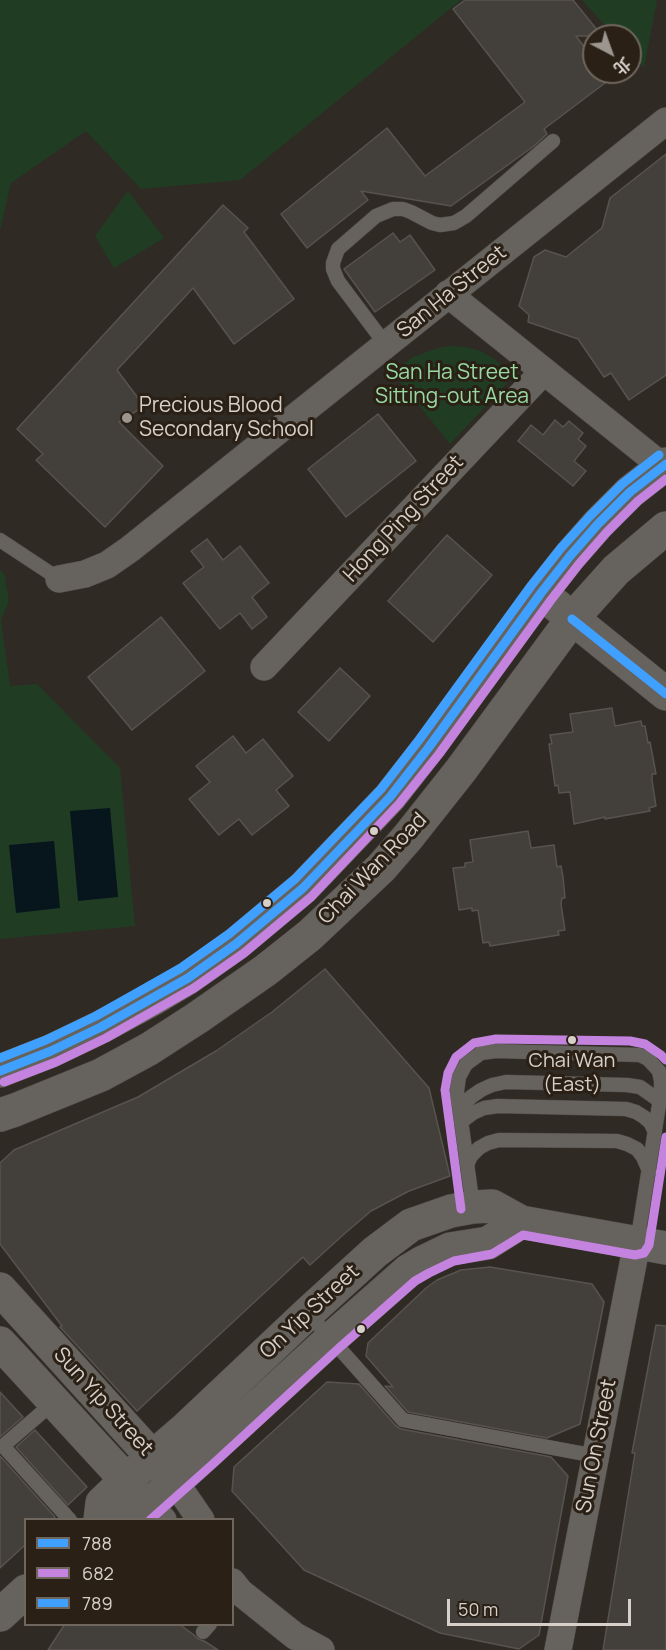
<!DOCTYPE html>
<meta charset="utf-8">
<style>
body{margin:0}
#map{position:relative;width:666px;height:1650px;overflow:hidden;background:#2f2a24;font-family:Manrope,"Noto Sans TC",sans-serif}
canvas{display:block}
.legend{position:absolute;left:24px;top:1518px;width:210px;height:108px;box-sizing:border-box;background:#2a2015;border:2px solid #6f665d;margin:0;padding:8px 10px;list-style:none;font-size:18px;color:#d7d0c9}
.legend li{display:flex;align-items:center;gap:12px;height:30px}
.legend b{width:30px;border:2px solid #6f665d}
.north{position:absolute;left:582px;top:24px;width:60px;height:60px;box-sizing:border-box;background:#2a2015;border:2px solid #6f665d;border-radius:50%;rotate:139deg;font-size:16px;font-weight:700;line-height:24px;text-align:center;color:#d7d0c9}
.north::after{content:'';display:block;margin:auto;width:21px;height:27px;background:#9c968f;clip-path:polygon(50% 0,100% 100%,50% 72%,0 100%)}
.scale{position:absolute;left:447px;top:1599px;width:184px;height:27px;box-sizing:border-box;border:3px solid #d7d0c9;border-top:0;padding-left:8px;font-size:18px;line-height:21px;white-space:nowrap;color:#d7d0c9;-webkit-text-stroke:4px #2a2015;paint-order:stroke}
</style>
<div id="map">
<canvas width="666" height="1650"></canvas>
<ul class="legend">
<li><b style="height:8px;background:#40a0ff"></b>788</li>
<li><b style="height:8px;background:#c483df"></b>682</li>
<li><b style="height:8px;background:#40a0ff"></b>789</li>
</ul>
<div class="north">北</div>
<div class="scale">50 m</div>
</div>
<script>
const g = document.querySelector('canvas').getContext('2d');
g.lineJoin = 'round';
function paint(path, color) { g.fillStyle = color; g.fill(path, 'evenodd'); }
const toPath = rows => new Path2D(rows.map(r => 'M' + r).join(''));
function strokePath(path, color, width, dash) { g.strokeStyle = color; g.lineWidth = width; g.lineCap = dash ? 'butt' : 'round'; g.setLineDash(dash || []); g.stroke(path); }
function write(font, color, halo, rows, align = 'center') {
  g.font = font + ' Manrope,sans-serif'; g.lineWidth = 6; g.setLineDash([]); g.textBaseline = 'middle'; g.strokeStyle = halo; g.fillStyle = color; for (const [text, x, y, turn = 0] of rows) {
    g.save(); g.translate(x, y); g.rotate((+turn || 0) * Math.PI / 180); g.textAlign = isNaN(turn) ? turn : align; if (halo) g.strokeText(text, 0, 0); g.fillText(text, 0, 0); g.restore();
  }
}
const green = toPath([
 [0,0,461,0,240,180,141,189,86,131,11,183,0,231],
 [582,0,657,0,644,68,630,53,630,36,615,36],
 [128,191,164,238,114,268,95,236],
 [450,346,466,347,481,351,493,358,505,368,507,383,450,444,392,372,413,357,438,348],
 [0,570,4,573,9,601,1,620,10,686,37,684,120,768,135,926,0,939]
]);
const water = toPath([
 [110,808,118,897,78,901,70,811],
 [54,841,60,908,16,913,9,845]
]);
const building = toPath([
 [465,0,573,0,602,36,576,36,594,60,594,72,603,72,609,80,544,129,547,134,534,146,451,206,361,191,368,200,307,248,281,214,387,128,425,176,525,102,453,9,465,0],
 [666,154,666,375,629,400,611,373,604,377,578,339,528,322,529,315,519,306,534,257,545,250,566,257,602,228,610,198,666,154],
 [223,205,248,228,244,232,294,299,234,344,193,288,117,370,144,406,119,422,163,466,105,527,36,460,43,454,17,429,223,205],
 [393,233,400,242,410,235,435,270,375,312,344,269,393,233],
 [378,414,416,461,346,517,308,469,378,414],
 [555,420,563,427,569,421,583,433,578,439,586,446,574,461,586,471,573,486,518,441,531,425,543,435,555,420],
 [447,535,492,575,433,642,388,601,447,535],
 [207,539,223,560,240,546,269,583,252,597,267,617,252,629,240,613,220,629,183,583,204,567,191,551,207,539],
 [161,617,205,671,132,730,88,677,161,617],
 [340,668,370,696,329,741,298,712,340,668],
 [612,708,615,726,641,721,642,726,645,726,648,743,650,742,656,774,652,774,652,780,656,806,649,808,650,811,605,819,605,817,574,824,570,792,559,793,558,785,555,786,549,744,552,744,550,735,573,732,570,714,612,708],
 [233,736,246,753,263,739,293,776,276,790,289,806,252,835,239,819,219,835,189,799,210,782,196,766,233,736],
 [528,831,531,848,554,845,557,867,561,866,563,877,565,898,562,898,561,904,565,930,558,931,559,935,490,946,489,942,483,943,478,910,472,911,472,908,459,910,453,868,465,867,465,863,473,862,470,840,528,831],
 [325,969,429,1088,450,1176,409,1191,371,1211,343,1235,310,1265,303,1257,137,1411,60,1327,62,1326,0,1244,0,1163,14,1150,138,1097,216,1051,272,1012,325,969],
 [490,1267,592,1284,604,1302,580,1424,547,1438,408,1412,385,1386,393,1387,366,1356,368,1343,426,1288,437,1280,461,1270,490,1267],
 [656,1325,666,1326,666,1650,603,1650,635,1453,632,1453,656,1325],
 [327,1382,359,1384,396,1426,401,1429,551,1457,568,1476,539,1635,519,1649,440,1633,304,1570,232,1491,234,1467,327,1382],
 [0,1392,23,1417,0,1437,0,1392],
 [35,1430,87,1487,68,1505,16,1447,35,1430],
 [0,1456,55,1517,52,1520,26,1520,26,1544,0,1568,0,1456],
 [65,1624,179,1624,194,1635,198,1639,204,1641,218,1650,48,1650,65,1624]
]);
const service = toPath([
 [386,345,338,281,333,269,333,263,338,249,376,216,393,209,403,209,411,212,432,223,440,225,454,223,466,216,553,141],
 [0,540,59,579],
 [460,1109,471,1097,481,1090,492,1085,506,1082,627,1085,640,1087,660,1101],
 [461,1122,473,1113,484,1108,498,1106,626,1109,636,1112,644,1117,650,1122,655,1132],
 [467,1165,471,1156,479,1148,488,1143,499,1140,617,1141,627,1144,637,1149,643,1157,649,1171],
 [473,1207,457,1091,459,1077,466,1064,481,1053,496,1051,640,1055,648,1059,659,1071,661,1081,661,1092,637,1243],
 [308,1313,403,1420,596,1456],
 [54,1402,3,1446,70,1520],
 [203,1632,210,1624]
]);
const minor = toPath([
 [448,294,662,466],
 [59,579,85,574,107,565,130,549,666,121],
 [264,667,544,371],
 [175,1482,201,1520],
 [135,1490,163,1520],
 [232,1582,240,1592,295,1636,321,1650],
 [558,1650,637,1243]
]);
const tertiary = toPath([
 [541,593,666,694],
 [126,1480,184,1430,308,1313,375,1252,411,1225,451,1211,473,1207,492,1206,521,1222,666,1248],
 [175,1482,331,1339,408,1271,423,1262,450,1249,488,1243,521,1222]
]);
const secondary = toPath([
 [0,1071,51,1051,101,1027,153,999,188,978,236,944,303,888,390,797,429,747,541,593,570,556,598,524,630,492,666,464],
 [0,1115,15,1110,101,1075,149,1049,197,1018,266,970,310,935,381,868,408,837,461,770,572,619,616,570,666,528],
 [0,1289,175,1482,131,1520],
 [0,1343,126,1480,102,1503,100,1520],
 [0,1615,26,1591]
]);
const bus1 = toPath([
 [572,619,666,694],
 [0,1071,51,1051,101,1027,188,978,236,944,303,888,390,797,429,747,541,593,570,556,598,524,630,492,666,464]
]);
const bus2 = toPath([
 [4,1082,56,1062,106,1038,194,988,244,953,311,897,399,804,439,754,551,600,579,564,607,532,638,501,666,479],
 [461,1209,445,1090,448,1073,456,1057,474,1043,496,1039,630,1041,645,1044,661,1055,666,1060],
 [150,1520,214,1463,339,1348,415,1281,429,1273,454,1261,492,1254,523,1235,635,1255,644,1253,649,1245,666,1137]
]);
const bus3 = toPath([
 [0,1058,46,1040,96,1016,181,968,229,934,295,879,381,789,419,740,531,586,561,548,590,516,622,484,659,455]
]);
const markers = [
 [127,418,6,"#9c968f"],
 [374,831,5,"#d7d0c9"],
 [267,903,5,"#d7d0c9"],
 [572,1040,5,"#d7d0c9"],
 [361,1329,5,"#d7d0c9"]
];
const busNames = [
 ["Chai Wan",572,1061],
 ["(East)",572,1085]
];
const streetNames = [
 ["San Ha Street",452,292,-39],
 ["Hong Ping Street",404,519,-47],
 ["Chai Wan Road",373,869,-46],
 ["On Yip Street",310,1312,-43],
 ["Sun Yip Street",103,1402,48],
 ["Sun On Street",597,1446,-79]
];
const parkNames = [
 ["San Ha Street",452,373],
 ["Sitting-out Area",452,397]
];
const poiNames = [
 ["Precious Blood",139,406],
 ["Secondary School",139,430]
];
paint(green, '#203d24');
paint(water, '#07151c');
paint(building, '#433f3a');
strokePath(building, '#58534e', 1.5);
strokePath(service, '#4d4842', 15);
strokePath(minor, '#4d4842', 28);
strokePath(tertiary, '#4d4842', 34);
strokePath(secondary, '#4d4842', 34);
strokePath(service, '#66625d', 14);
strokePath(minor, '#66625d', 27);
strokePath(tertiary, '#66625d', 33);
strokePath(secondary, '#66625d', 33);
strokePath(bus1, '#40a0ff', 9);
strokePath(bus2, '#c483df', 9);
strokePath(bus3, '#40a0ff', 9);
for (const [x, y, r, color] of markers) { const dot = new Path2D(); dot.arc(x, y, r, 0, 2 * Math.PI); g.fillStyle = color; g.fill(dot); strokePath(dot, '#2a2015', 2); }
write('20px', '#d7d0c9', '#2a2015', busNames);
write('21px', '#d7d0c9', '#2a2015', streetNames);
write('21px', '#99daa3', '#2a2015', parkNames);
write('21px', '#d7d0c9', '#2a2015', poiNames, 'left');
</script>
